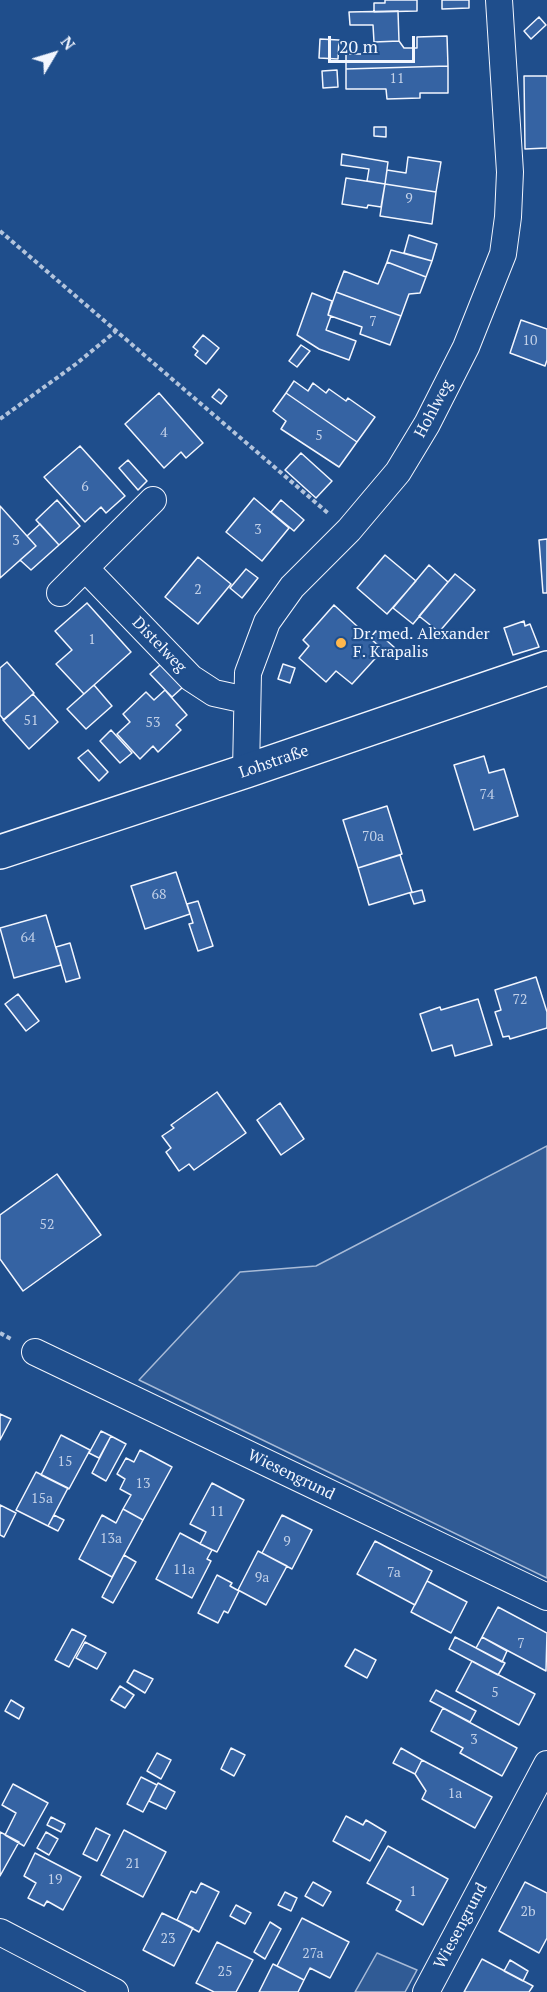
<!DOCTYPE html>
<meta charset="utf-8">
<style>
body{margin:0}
#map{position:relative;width:547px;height:1992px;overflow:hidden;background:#1f4e8c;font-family:"PT Serif",serif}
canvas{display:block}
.north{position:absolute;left:24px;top:24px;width:60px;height:60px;-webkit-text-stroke:4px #1f4e8c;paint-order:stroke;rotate:52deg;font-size:16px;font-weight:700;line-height:24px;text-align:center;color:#f2f6ff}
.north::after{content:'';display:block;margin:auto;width:21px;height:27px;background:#f2f6ff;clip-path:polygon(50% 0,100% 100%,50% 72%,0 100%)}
.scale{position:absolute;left:328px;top:36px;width:87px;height:27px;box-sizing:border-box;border:3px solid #f2f6ff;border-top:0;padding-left:8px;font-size:18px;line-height:21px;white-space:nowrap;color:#f2f6ff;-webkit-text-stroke:4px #1f4e8c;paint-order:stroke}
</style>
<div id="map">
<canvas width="547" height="1992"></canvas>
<div class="north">N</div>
<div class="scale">20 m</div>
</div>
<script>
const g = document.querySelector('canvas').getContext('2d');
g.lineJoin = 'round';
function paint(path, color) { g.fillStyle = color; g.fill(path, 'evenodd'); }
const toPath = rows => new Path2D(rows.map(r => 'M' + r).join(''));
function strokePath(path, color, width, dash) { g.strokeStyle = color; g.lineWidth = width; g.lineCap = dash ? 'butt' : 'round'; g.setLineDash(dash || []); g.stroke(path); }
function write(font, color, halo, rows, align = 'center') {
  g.font = font + ' "PT Serif",serif'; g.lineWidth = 4.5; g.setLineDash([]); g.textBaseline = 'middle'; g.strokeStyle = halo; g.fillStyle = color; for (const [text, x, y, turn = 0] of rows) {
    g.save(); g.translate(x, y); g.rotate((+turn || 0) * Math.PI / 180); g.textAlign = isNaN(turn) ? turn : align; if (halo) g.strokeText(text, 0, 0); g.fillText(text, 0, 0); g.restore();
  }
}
const built = toPath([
 [547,1146,547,1578,139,1380,240,1272,316,1266,547,1146],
 [377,1953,417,1970,405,1992,355,1992,377,1953]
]);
const building = toPath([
 [385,0,417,0,417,11,374,12,374,3,385,3,385,0],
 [442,0,469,0,469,8,442,9,442,0],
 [398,11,399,41,374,42,373,25,350,25,349,12,398,11],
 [539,17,546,25,531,39,524,31,539,17],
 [447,36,448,66,346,69,346,54,374,54,374,42,399,41,404,48,417,48,417,37,447,36],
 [320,39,339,40,338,59,319,58,320,39],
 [448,66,448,93,420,93,420,98,387,99,386,89,346,89,346,69,448,66],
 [337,70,338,87,323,88,322,71,337,70],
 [524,76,547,76,547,148,525,149,524,76],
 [374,127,386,127,386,137,374,136,374,127],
 [342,154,388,162,385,184,367,181,369,169,341,165,342,154],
 [408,157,441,162,436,192,385,184,387,170,406,173,408,157],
 [346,178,385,184,381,207,368,205,367,208,342,204,346,178],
 [385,184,436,192,432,224,380,216,385,184],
 [409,235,437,244,432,261,404,253,409,235],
 [391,250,432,261,426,277,387,262,391,250],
 [387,262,426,277,420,293,409,294,401,316,336,292,344,271,378,284,387,262],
 [336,292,401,316,390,345,360,334,362,327,328,315,336,292],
 [312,293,332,301,328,315,331,316,326,330,356,341,349,360,319,349,297,335,312,293],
 [521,320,547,329,547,360,545,366,510,353,521,320],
 [203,335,219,348,206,364,195,355,198,351,193,347,203,335],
 [301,345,310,351,297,367,289,361,301,345],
 [294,381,308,391,313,383,326,393,329,389,346,401,348,398,375,417,357,442,286,393,294,381],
 [219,389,227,396,221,404,212,397,219,389],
 [159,393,203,443,186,458,181,452,164,468,125,424,159,393],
 [286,393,357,442,339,467,281,429,286,421,273,411,286,393],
 [80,446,125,496,106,513,101,507,85,522,44,477,80,446],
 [301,453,332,481,316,498,285,470,301,453],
 [128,460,147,481,138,490,119,468,128,460],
 [254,498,289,528,262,561,226,532,254,498],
 [57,500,80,526,59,545,36,520,57,500],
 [281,500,304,520,294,531,271,512,281,500],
 [0,506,36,546,0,578,0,506],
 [40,524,59,545,31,570,20,560,36,546,27,536,40,524],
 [547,539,547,593,543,593,539,540,547,539],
 [385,555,416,581,387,614,357,588,385,555],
 [198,557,231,584,198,624,165,597,198,557],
 [429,565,448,582,413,624,393,608,429,565],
 [246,569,258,578,242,598,230,588,246,569],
 [455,574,475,590,439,632,419,616,455,574],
 [87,603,131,652,84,694,56,664,72,650,55,631,87,603],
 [334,605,383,650,352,684,336,671,326,682,299,658,309,646,303,640,334,605],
 [524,621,525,626,530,624,539,647,513,655,504,628,524,621],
 [376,631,395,648,389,655,370,638,376,631],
 [7,662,34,693,4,720,0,715,0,668,7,662],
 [161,664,183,687,172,697,150,674,161,664],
 [283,664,295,668,290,683,278,679,283,664],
 [94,685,112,706,86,729,67,709,94,685],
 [165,690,187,715,176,725,181,730,158,752,153,746,140,759,117,734,130,722,123,714,146,692,154,700,165,690],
 [33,694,58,722,29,749,3,720,33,694],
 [111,730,132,753,120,763,100,741,111,730],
 [88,750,108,772,99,781,78,758,88,750],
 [484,756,489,773,504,769,518,816,474,830,454,765,484,756],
 [387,806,402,854,358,868,343,820,387,806],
 [400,855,412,892,369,905,358,868,400,855],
 [176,872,190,914,145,929,131,886,176,872],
 [422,890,425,901,414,904,410,893,422,890],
 [198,901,213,946,198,951,189,924,193,923,187,904,198,901],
 [46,915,61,965,14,978,0,928,46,915],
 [70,943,80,978,66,982,56,947,70,943],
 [536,977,547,1012,547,1028,510,1039,509,1036,503,1037,495,1012,501,1010,495,990,536,977],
 [18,994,39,1021,26,1031,5,1004,18,994],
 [478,999,492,1045,455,1056,452,1045,432,1051,420,1014,440,1007,441,1010,478,999],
 [217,1092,246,1133,194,1170,189,1164,179,1171,166,1152,171,1148,162,1136,174,1128,171,1125,217,1092],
 [280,1103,304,1139,281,1155,257,1120,280,1103],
 [57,1174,101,1235,23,1291,0,1259,0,1215,57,1174],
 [0,1414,11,1419,0,1440,0,1414],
 [101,1431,111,1436,99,1458,89,1453,101,1431],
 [61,1435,90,1450,69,1489,41,1475,61,1435],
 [111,1436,126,1444,106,1481,92,1473,111,1436],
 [140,1450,172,1467,143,1520,123,1509,131,1495,120,1489,125,1479,117,1474,126,1458,134,1462,140,1450],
 [36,1472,68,1488,48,1526,16,1510,36,1472],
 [212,1483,244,1500,217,1552,200,1544,206,1532,190,1524,212,1483],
 [0,1505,16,1513,4,1537,0,1535,0,1505],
 [123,1509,143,1520,112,1577,79,1559,102,1515,116,1523,123,1509],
 [54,1515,64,1520,58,1531,48,1526,54,1515],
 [282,1515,312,1530,292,1569,262,1553,282,1515],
 [180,1533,212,1550,207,1559,211,1561,192,1598,156,1579,180,1533],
 [375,1541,432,1571,415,1605,357,1574,375,1541],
 [258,1551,287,1566,266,1605,238,1590,258,1551],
 [124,1555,136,1562,113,1603,102,1597,124,1555],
 [217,1575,232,1583,230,1586,239,1591,228,1613,224,1611,218,1623,198,1613,217,1575],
 [427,1581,467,1602,451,1633,411,1612,427,1581],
 [498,1607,547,1633,546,1671,482,1637,498,1607],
 [72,1629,86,1636,69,1667,55,1660,72,1629],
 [455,1637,505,1663,498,1675,449,1649,455,1637],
 [482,1637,507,1651,502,1662,476,1648,482,1637],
 [85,1642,106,1653,97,1669,76,1658,85,1642],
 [355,1649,376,1660,367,1678,345,1666,355,1649],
 [472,1661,535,1694,519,1725,456,1691,472,1661],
 [134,1670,153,1679,145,1693,127,1682,134,1670],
 [120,1686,134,1695,125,1708,111,1700,120,1686],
 [436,1690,476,1711,470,1722,430,1701,436,1690],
 [11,1700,24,1708,19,1719,5,1711,11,1700],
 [443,1708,517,1748,502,1776,460,1753,463,1748,431,1731,443,1708],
 [231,1748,245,1755,234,1776,221,1769,231,1748],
 [401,1748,422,1760,415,1774,393,1763,401,1748],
 [157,1753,171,1760,161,1779,147,1771,157,1753],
 [422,1760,492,1797,475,1828,422,1799,426,1791,415,1774,422,1760],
 [141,1777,157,1785,143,1812,127,1804,141,1777],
 [158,1783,175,1792,166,1809,149,1801,158,1783],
 [13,1784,48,1803,24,1846,5,1835,16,1813,2,1805,13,1784],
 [346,1816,363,1825,366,1820,386,1832,370,1861,333,1841,346,1816],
 [51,1817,65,1824,61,1832,47,1825,51,1817],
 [96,1828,110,1835,97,1861,83,1854,96,1828],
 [124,1830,166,1852,143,1897,101,1875,124,1830],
 [0,1832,19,1842,0,1876,0,1832],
 [46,1832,58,1839,49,1855,37,1848,46,1832],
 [388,1846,448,1879,423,1925,396,1910,401,1901,367,1883,388,1846],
 [35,1853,81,1877,63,1910,47,1901,44,1906,28,1898,36,1883,24,1876,35,1853],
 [313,1882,331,1892,323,1906,305,1896,313,1882],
 [525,1882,547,1893,547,1938,539,1953,499,1931,525,1882],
 [201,1883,219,1892,199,1932,177,1920,191,1891,196,1893,201,1883],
 [285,1892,297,1898,291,1911,278,1905,285,1892],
 [236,1905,251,1913,245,1924,230,1916,236,1905],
 [162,1913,193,1928,174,1966,143,1950,162,1913],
 [302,1918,349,1942,330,1978,310,1968,304,1980,277,1966,302,1918],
 [270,1922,281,1929,265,1959,254,1952,270,1922],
 [217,1942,253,1960,236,1992,214,1992,196,1983,217,1942],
 [482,1959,533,1986,529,1992,464,1992,482,1959],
 [510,1960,528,1971,523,1981,504,1971,510,1960],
 [273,1964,304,1980,298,1992,259,1992,273,1964]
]);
const path = toPath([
 [0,231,329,514],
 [0,419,76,364,116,331],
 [0,1333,13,1340]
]);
const street = toPath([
 [85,568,191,678,214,693,246,700],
 [60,593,153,500],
 [246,771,248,673,267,622,292,587,349,530,398,472,427,424,466,347,503,254,508,217,510,172,499,0],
 [35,1352,547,1597],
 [0,1932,115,1992],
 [426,1992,547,1764]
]);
const secondary = toPath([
 [0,852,246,771,547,668]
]);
const markers = [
 [341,643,6,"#ffb74d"]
];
const numberNames = [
 ["11",397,79],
 ["9",409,199],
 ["7",373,322],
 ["10",530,341],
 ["4",164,433],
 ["5",319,436],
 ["6",85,487],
 ["3",258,530],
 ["3",16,541],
 ["2",198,590],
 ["1",92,640],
 ["51",31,721],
 ["53",153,723],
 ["74",487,795],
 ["70a",373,837],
 ["68",159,895],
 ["64",28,938],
 ["72",520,1000],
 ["52",47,1225],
 ["15",65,1462],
 ["13",143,1484],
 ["15a",42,1499],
 ["11",217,1512],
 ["13a",111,1539],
 ["9",287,1542],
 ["11a",184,1570],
 ["7a",394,1573],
 ["9a",262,1578],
 ["7",521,1644],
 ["5",495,1693],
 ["3",474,1740],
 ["1a",455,1794],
 ["21",133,1864],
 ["19",55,1880],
 ["1",413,1892],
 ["2b",528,1912],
 ["23",168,1939],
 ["27a",313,1954],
 ["25",225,1972]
];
const streetNames = [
 ["Hohlweg",434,409,-62],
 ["Distelweg",159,645,46],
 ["Lohstraße",274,762,-19],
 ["Wiesengrund",291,1475,26],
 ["Wiesengrund",461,1926,-62]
];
const poiNames = [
 ["Dr. med. Alexander",353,634],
 ["F. Krapalis",353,652]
];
paint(built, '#305b95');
strokePath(built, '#a8bbd7', 1.5);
paint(building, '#3563a3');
strokePath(building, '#f2f6ff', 1.5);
strokePath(street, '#f2f6ff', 28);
strokePath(secondary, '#f2f6ff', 36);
strokePath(path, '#b3c4dc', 4, [4.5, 3]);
strokePath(street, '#1f4e8c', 26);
strokePath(secondary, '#1f4e8c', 33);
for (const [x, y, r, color] of markers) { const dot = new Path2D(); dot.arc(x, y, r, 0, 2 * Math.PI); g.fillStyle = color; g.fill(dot); strokePath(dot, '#1f4e8c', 2); }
write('14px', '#c3d1e8', null, numberNames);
write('16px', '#f2f6ff', '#1f4e8c', streetNames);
write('16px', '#f2f6ff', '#1f4e8c', poiNames, 'left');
</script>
